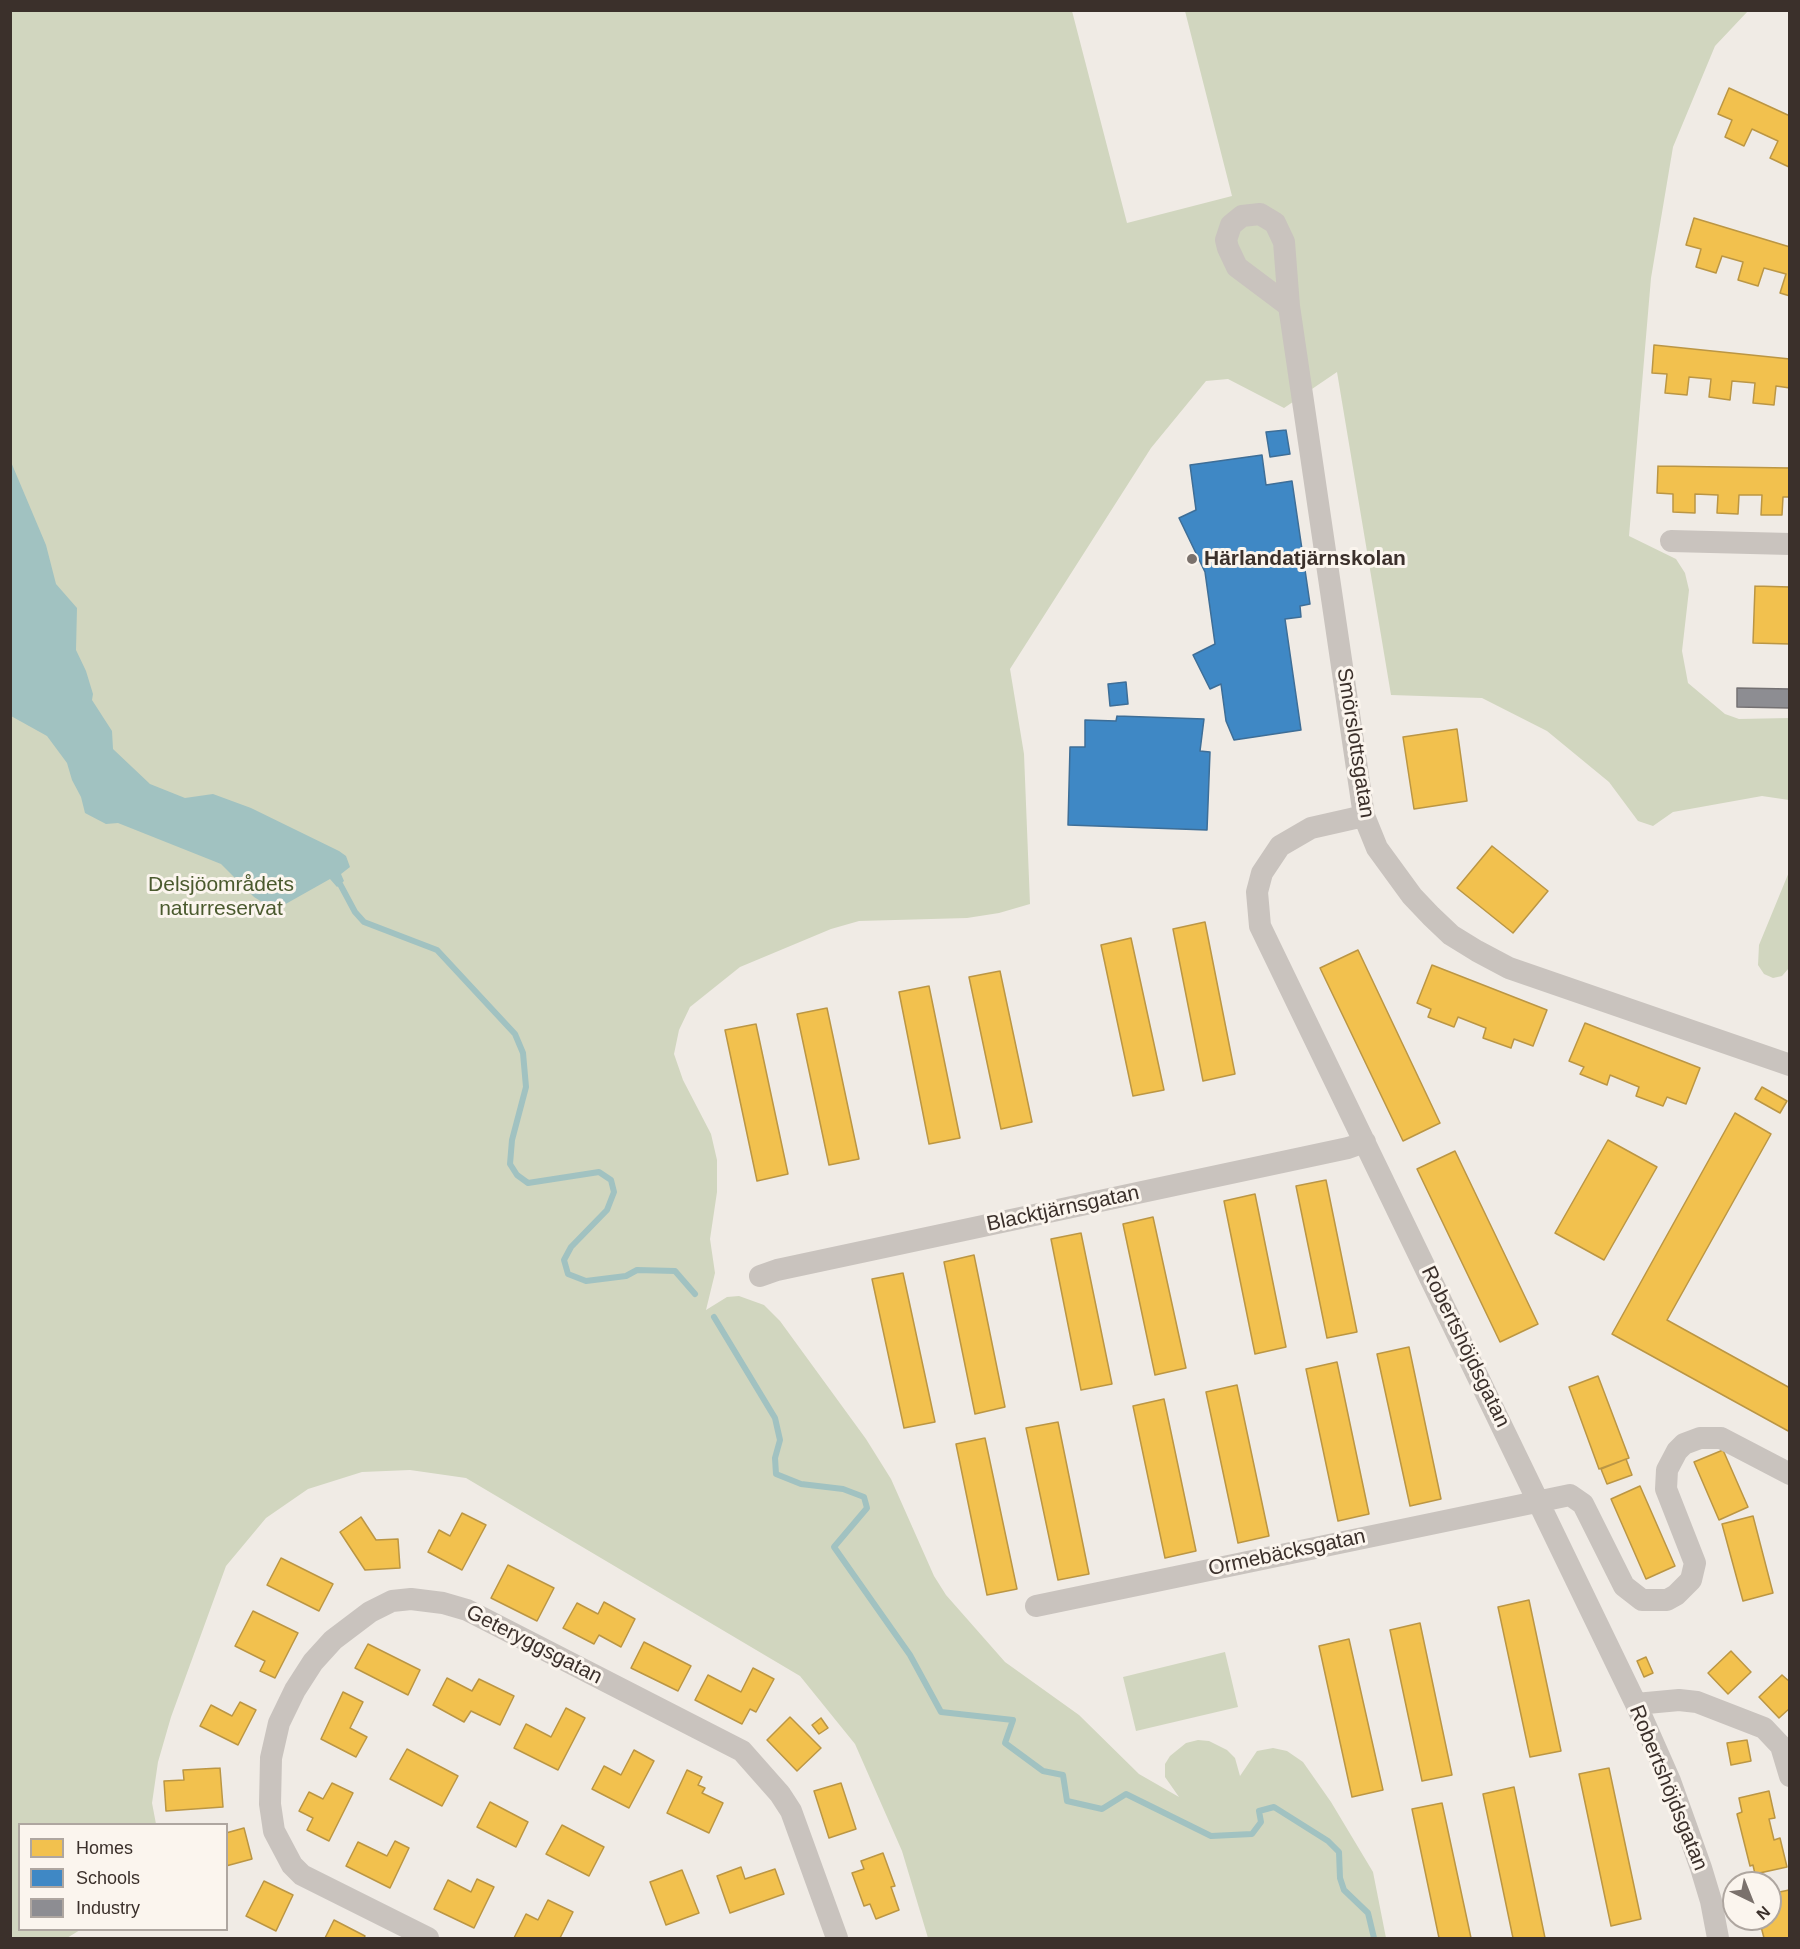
<!DOCTYPE html>
<meta charset="utf-8">
<style>
body{margin:0}
#map{position:relative;width:1800px;height:1949px;overflow:hidden;background:#f0ebe5;font-family:Helvetica,sans-serif}
canvas{display:block}
.frame{position:absolute;inset:0;border:12px solid #3b302b;pointer-events:none}
.legend{position:absolute;left:18px;top:1823px;width:210px;height:108px;box-sizing:border-box;background:#fbf5ee;border:2px solid #aea6a0;margin:0;padding:8px 10px;list-style:none;font-size:18px;color:#3b302b}
.legend li{display:flex;align-items:center;gap:12px;height:30px}
.legend b{width:30px;border:2px solid #aea6a0}
.north{position:absolute;left:1722px;top:1871px;width:60px;height:60px;box-sizing:border-box;background:#fbf5ee;border:2px solid #aea6a0;border-radius:50%;rotate:137deg;font-size:16px;font-weight:700;line-height:24px;text-align:center;color:#3b302b}
.north::after{content:'';display:block;margin:auto;width:21px;height:27px;background:#7a716c;clip-path:polygon(50% 0,100% 100%,50% 72%,0 100%)}
</style>
<div id="map">
<canvas width="1800" height="1949"></canvas>
<div class="frame"></div>
<ul class="legend">
<li><b style="height:16px;background:#f2c14e"></b>Homes</li>
<li><b style="height:16px;background:#3f88c5"></b>Schools</li>
<li><b style="height:16px;background:#8d8d92"></b>Industry</li>
</ul>
<div class="north">N</div>
</div>
<script>
const g = document.querySelector('canvas').getContext('2d');
g.lineJoin = 'round';
function paint(path, color) { g.fillStyle = color; g.fill(path, 'evenodd'); }
const toPath = rows => new Path2D(rows.map(r => 'M' + r).join(''));
function strokePath(path, color, width, dash) { g.strokeStyle = color; g.lineWidth = width; g.lineCap = dash ? 'butt' : 'round'; g.setLineDash(dash || []); g.stroke(path); }
function write(font, color, halo, rows, align = 'center') {
  g.font = font + ' Helvetica,sans-serif'; g.lineWidth = 6; g.setLineDash([]); g.textBaseline = 'middle'; g.strokeStyle = halo; g.fillStyle = color; for (const [text, x, y, turn = 0] of rows) {
    g.save(); g.translate(x, y); g.rotate((+turn || 0) * Math.PI / 180); g.textAlign = isNaN(turn) ? turn : align; if (halo) g.strokeText(text, 0, 0); g.fillText(text, 0, 0); g.restore();
  }
}
const green = toPath([
 [11,11,1072,11,1127,223,1232,196,1185,11,1748,11,1715,46,1673,147,1651,278,1629,536,1676,559,1685,573,1689,590,1682,651,1688,683,1725,714,1739,719,1789,718,1789,800,1762,796,1673,812,1653,826,1638,821,1609,782,1547,731,1482,698,1391,695,1337,372,1284,408,1228,379,1206,381,1151,448,1010,669,1024,754,1030,904,999,913,967,918,859,921,831,929,740,967,690,1007,679,1030,674,1054,683,1080,711,1134,717,1160,717,1192,710,1239,715,1273,706,1310,727,1297,739,1296,764,1305,780,1321,866,1439,891,1479,934,1576,946,1595,1005,1662,1079,1715,1139,1774,1179,1797,1165,1777,1165,1764,1170,1756,1186,1743,1198,1740,1209,1741,1227,1750,1235,1758,1240,1776,1257,1751,1273,1748,1287,1751,1303,1762,1331,1802,1373,1872,1386,1938,928,1938,902,1851,855,1744,800,1676,466,1478,410,1470,362,1472,308,1489,266,1518,226,1566,171,1717,158,1762,152,1803,156,1824,20,1824,20,1930,80,1930,67,1938,11,1938],
 [1789,872,1789,968,1782,976,1773,978,1764,974,1758,965,1759,945],
 [1225,1652,1238,1707,1136,1731,1123,1677]
]);
const water = toPath([
 [11,462,46,545,56,584,77,608,76,650,86,671,93,694,92,700,112,731,113,749,150,784,185,798,213,794,251,808,339,851,346,856,350,867,341,874,344,881,337,887,330,879,275,910,254,897,221,864,118,823,106,824,85,813,81,797,72,780,67,763,47,736,11,716]
]);
const homes = toPath([
 [1729,88,1790,116,1789,167,1770,158,1778,141,1752,129,1744,146,1725,137,1732,120,1718,114,1729,88],
 [1694,218,1790,247,1790,296,1780,293,1786,274,1764,268,1758,286,1738,280,1743,262,1722,256,1716,273,1696,267,1701,249,1686,245,1694,218],
 [1654,345,1790,359,1790,388,1776,386,1774,405,1753,403,1755,383,1732,381,1730,400,1709,397,1711,379,1689,377,1687,395,1665,393,1667,374,1652,373,1654,345],
 [1658,466,1790,468,1790,497,1783,497,1782,515,1761,515,1762,495,1739,495,1738,514,1717,513,1718,495,1695,494,1695,513,1673,512,1673,494,1657,493,1658,466],
 [1755,586,1790,587,1790,644,1753,643,1755,586],
 [1457,729,1467,801,1414,809,1403,737,1457,729],
 [1492,846,1548,891,1513,933,1457,888,1492,846],
 [1205,922,1235,1074,1203,1081,1173,929,1205,922],
 [1131,938,1164,1090,1133,1096,1101,945,1131,938],
 [1358,950,1440,1123,1403,1141,1320,968,1358,950],
 [1432,965,1547,1010,1533,1046,1514,1039,1511,1048,1483,1038,1486,1028,1458,1017,1454,1027,1428,1017,1431,1009,1417,1003,1432,965],
 [1000,971,1032,1122,1001,1129,969,977,1000,971],
 [929,986,960,1138,929,1144,899,992,929,986],
 [827,1008,859,1159,829,1165,797,1014,827,1008],
 [1585,1023,1700,1068,1686,1104,1667,1097,1663,1106,1636,1096,1639,1087,1610,1075,1607,1085,1580,1074,1584,1067,1569,1061,1585,1023],
 [756,1024,788,1174,757,1181,725,1030,756,1024],
 [1762,1087,1787,1101,1780,1113,1755,1099,1762,1087],
 [1735,1113,1771,1134,1667,1320,1790,1388,1790,1432,1612,1334,1735,1113],
 [1608,1140,1657,1167,1604,1260,1555,1233,1608,1140],
 [1455,1151,1538,1324,1500,1342,1417,1169,1455,1151],
 [1326,1180,1357,1332,1327,1338,1296,1186,1326,1180],
 [1255,1194,1286,1347,1255,1354,1224,1201,1255,1194],
 [1153,1217,1186,1368,1155,1375,1123,1224,1153,1217],
 [1081,1233,1112,1384,1081,1390,1051,1239,1081,1233],
 [974,1255,1005,1407,975,1414,944,1262,974,1255],
 [903,1273,935,1422,904,1428,872,1279,903,1273],
 [1409,1347,1441,1499,1410,1506,1377,1354,1409,1347],
 [1337,1362,1369,1514,1338,1521,1306,1369,1337,1362],
 [1598,1376,1629,1458,1599,1469,1569,1387,1598,1376],
 [1237,1385,1269,1536,1238,1543,1206,1392,1237,1385],
 [1164,1399,1196,1551,1165,1558,1133,1406,1164,1399],
 [1058,1422,1089,1574,1058,1580,1026,1428,1058,1422],
 [985,1438,1017,1589,987,1595,956,1444,985,1438],
 [1723,1450,1748,1507,1719,1520,1694,1462,1723,1450],
 [1626,1459,1632,1475,1607,1484,1601,1469,1626,1459],
 [1640,1486,1675,1566,1646,1579,1611,1499,1640,1486],
 [462,1513,486,1525,462,1570,428,1552,439,1530,450,1536,462,1513],
 [1753,1516,1773,1593,1743,1601,1722,1524,1753,1516],
 [361,1517,376,1540,398,1539,400,1568,365,1570,340,1532,361,1517],
 [281,1558,333,1584,319,1611,267,1585,281,1558],
 [508,1565,554,1588,537,1621,491,1598,508,1565],
 [1529,1600,1561,1751,1530,1757,1498,1607,1529,1600],
 [604,1602,635,1619,621,1647,599,1635,594,1644,563,1628,577,1603,598,1614,604,1602],
 [253,1611,298,1633,275,1678,260,1671,265,1661,235,1646,253,1611],
 [1420,1623,1452,1775,1422,1781,1390,1630,1420,1623],
 [1349,1639,1383,1790,1352,1797,1319,1646,1349,1639],
 [644,1642,691,1666,678,1691,631,1668,644,1642],
 [368,1644,420,1670,408,1695,355,1668,368,1644],
 [1731,1651,1751,1672,1728,1694,1708,1673,1731,1651],
 [1646,1657,1653,1673,1644,1677,1637,1661,1646,1657],
 [753,1668,774,1679,756,1712,750,1709,742,1724,695,1700,708,1675,741,1692,753,1668],
 [1782,1675,1790,1682,1790,1708,1779,1718,1759,1697,1782,1675],
 [447,1678,472,1691,479,1679,514,1696,500,1725,471,1711,464,1722,433,1705,447,1678],
 [343,1692,363,1702,350,1728,367,1737,356,1757,321,1739,343,1692],
 [240,1702,256,1710,238,1745,200,1726,211,1705,232,1716,240,1702],
 [566,1708,585,1718,558,1770,514,1748,526,1724,551,1737,566,1708],
 [790,1717,821,1748,797,1771,767,1740,790,1717],
 [821,1718,828,1728,819,1734,812,1725,821,1718],
 [1747,1740,1751,1761,1731,1765,1727,1743,1747,1740],
 [407,1749,458,1776,442,1806,390,1779,407,1749],
 [634,1750,654,1761,629,1808,592,1789,604,1766,621,1775,634,1750],
 [220,1768,223,1807,166,1811,164,1781,184,1780,183,1770,220,1768],
 [1609,1768,1641,1919,1611,1926,1579,1774,1609,1768],
 [687,1770,702,1777,698,1785,705,1788,702,1793,723,1803,709,1833,667,1813,687,1770],
 [332,1783,353,1793,329,1841,307,1830,313,1818,299,1811,309,1792,323,1799,332,1783],
 [841,1783,856,1829,829,1838,814,1791,841,1783],
 [1514,1787,1545,1938,1513,1938,1483,1794,1514,1787],
 [1769,1791,1775,1818,1769,1819,1774,1840,1780,1838,1787,1867,1755,1874,1753,1865,1750,1866,1737,1814,1742,1812,1739,1798,1769,1791],
 [490,1802,528,1822,516,1847,477,1827,490,1802],
 [1442,1803,1471,1938,1439,1938,1412,1809,1442,1803],
 [562,1825,604,1847,589,1876,546,1854,562,1825],
 [244,1828,252,1859,226,1866,226,1833,244,1828],
 [395,1841,409,1848,390,1888,346,1866,358,1842,387,1856,395,1841],
 [883,1853,895,1886,891,1887,899,1910,876,1919,870,1904,864,1906,852,1873,864,1869,861,1861,883,1853],
 [741,1867,745,1879,775,1869,784,1894,730,1913,717,1876,741,1867],
 [682,1870,699,1913,666,1925,650,1882,682,1870],
 [477,1879,494,1887,474,1928,434,1909,448,1880,471,1892,477,1879],
 [264,1881,293,1895,276,1931,246,1916,264,1881],
 [1789,1890,1790,1938,1764,1938,1759,1919,1770,1919,1770,1894,1789,1890],
 [548,1900,573,1912,560,1938,514,1938,526,1914,538,1920,548,1900],
 [334,1920,365,1936,364,1938,325,1938,334,1920]
]);
const schools = toPath([
 [1286,430,1290,454,1270,457,1266,432,1286,430],
 [1262,455,1266,485,1292,481,1310,604,1300,606,1301,617,1285,619,1301,730,1234,740,1226,721,1221,684,1210,689,1193,655,1215,644,1205,572,1179,518,1196,510,1190,465,1262,455],
 [1126,682,1128,704,1110,706,1108,684,1126,682],
 [1117,716,1204,719,1200,751,1210,752,1207,830,1068,825,1070,747,1085,747,1085,720,1116,721,1117,716]
]);
const industry = toPath([
 [1737,688,1790,689,1790,708,1737,707,1737,688]
]);
const stream = toPath([
 [340,884,355,912,364,922,437,950,515,1034,523,1053,526,1087,512,1140,510,1164,517,1175,528,1183,599,1172,611,1180,614,1192,607,1210,571,1247,564,1260,568,1274,586,1281,626,1276,637,1270,675,1271,695,1294],
 [714,1317,775,1418,780,1440,775,1458,776,1474,801,1484,843,1489,864,1497,867,1508,834,1547,910,1655,941,1712,1013,1720,1005,1743,1043,1771,1063,1775,1067,1801,1102,1809,1126,1794,1211,1836,1252,1834,1261,1822,1259,1811,1274,1807,1328,1841,1339,1852,1340,1878,1344,1890,1368,1913,1374,1938]
]);
const street = toPath([
 [1260,214,1275,223,1284,242,1289,306,1237,267,1228,248,1226,240,1231,225,1242,216,1260,214],
 [1289,306,1364,816,1377,848,1412,896,1431,916,1451,935,1477,951,1509,968,1790,1065],
 [1671,541,1790,544],
 [1364,816,1311,828,1280,846,1262,873,1257,892,1260,926,1636,1704,1670,1781,1701,1868,1711,1901,1718,1938],
 [760,1276,777,1270,1348,1148,1365,1142],
 [1036,1606,1570,1495,1583,1504,1624,1586,1642,1600,1667,1600,1676,1595,1691,1580,1695,1563,1666,1489,1667,1470,1677,1451,1684,1444,1700,1438,1721,1438,1790,1474],
 [1636,1704,1679,1700,1697,1702,1764,1728,1781,1746,1790,1776],
 [428,1938,302,1875,292,1865,274,1831,270,1804,271,1758,279,1723,295,1690,313,1662,333,1640,370,1612,392,1601,411,1599,443,1603,467,1610,742,1751,780,1794,791,1811,837,1938]
]);
const markers = [
 [1192,559,6,"#7a716c"]
];
const poiNames = [
 ["Härlandatjärnskolan",1204,559]
];
const streetNames = [
 ["Smörslottsgatan",1355,743,81],
 ["Blacktjärnsgatan",1063,1209,-12],
 ["Robertshöjdsgatan",1465,1347,64],
 ["Ormebäcksgatan",1287,1553,-12],
 ["Geteryggsgatan",534,1645,27],
 ["Robertshöjdsgatan",1668,1788,68]
];
const parkNames = [
 ["Delsjöområdets",221,885],
 ["naturreservat",221,909]
];
paint(green, '#d1d6bf');
paint(water, '#a1c2c1');
paint(homes, '#f2c14e');
strokePath(homes, '#bb9644', 1.5);
paint(schools, '#3f88c5');
strokePath(schools, '#3e6e97', 1.5);
paint(industry, '#8d8d92');
strokePath(industry, '#747173', 1.5);
strokePath(stream, '#a1c2c1', 6);
strokePath(street, '#c9c3be', 22);
for (const [x, y, r, color] of markers) { const dot = new Path2D(); dot.arc(x, y, r, 0, 2 * Math.PI); g.fillStyle = color; g.fill(dot); strokePath(dot, '#fbf5ee', 2); }
write('bold 21px', '#3b302b', '#fbf5ee', poiNames, 'left');
write('21px', '#3b302b', '#fbf5ee', streetNames);
write('21px', '#4a5a2e', '#fbf5ee', parkNames);
</script>
